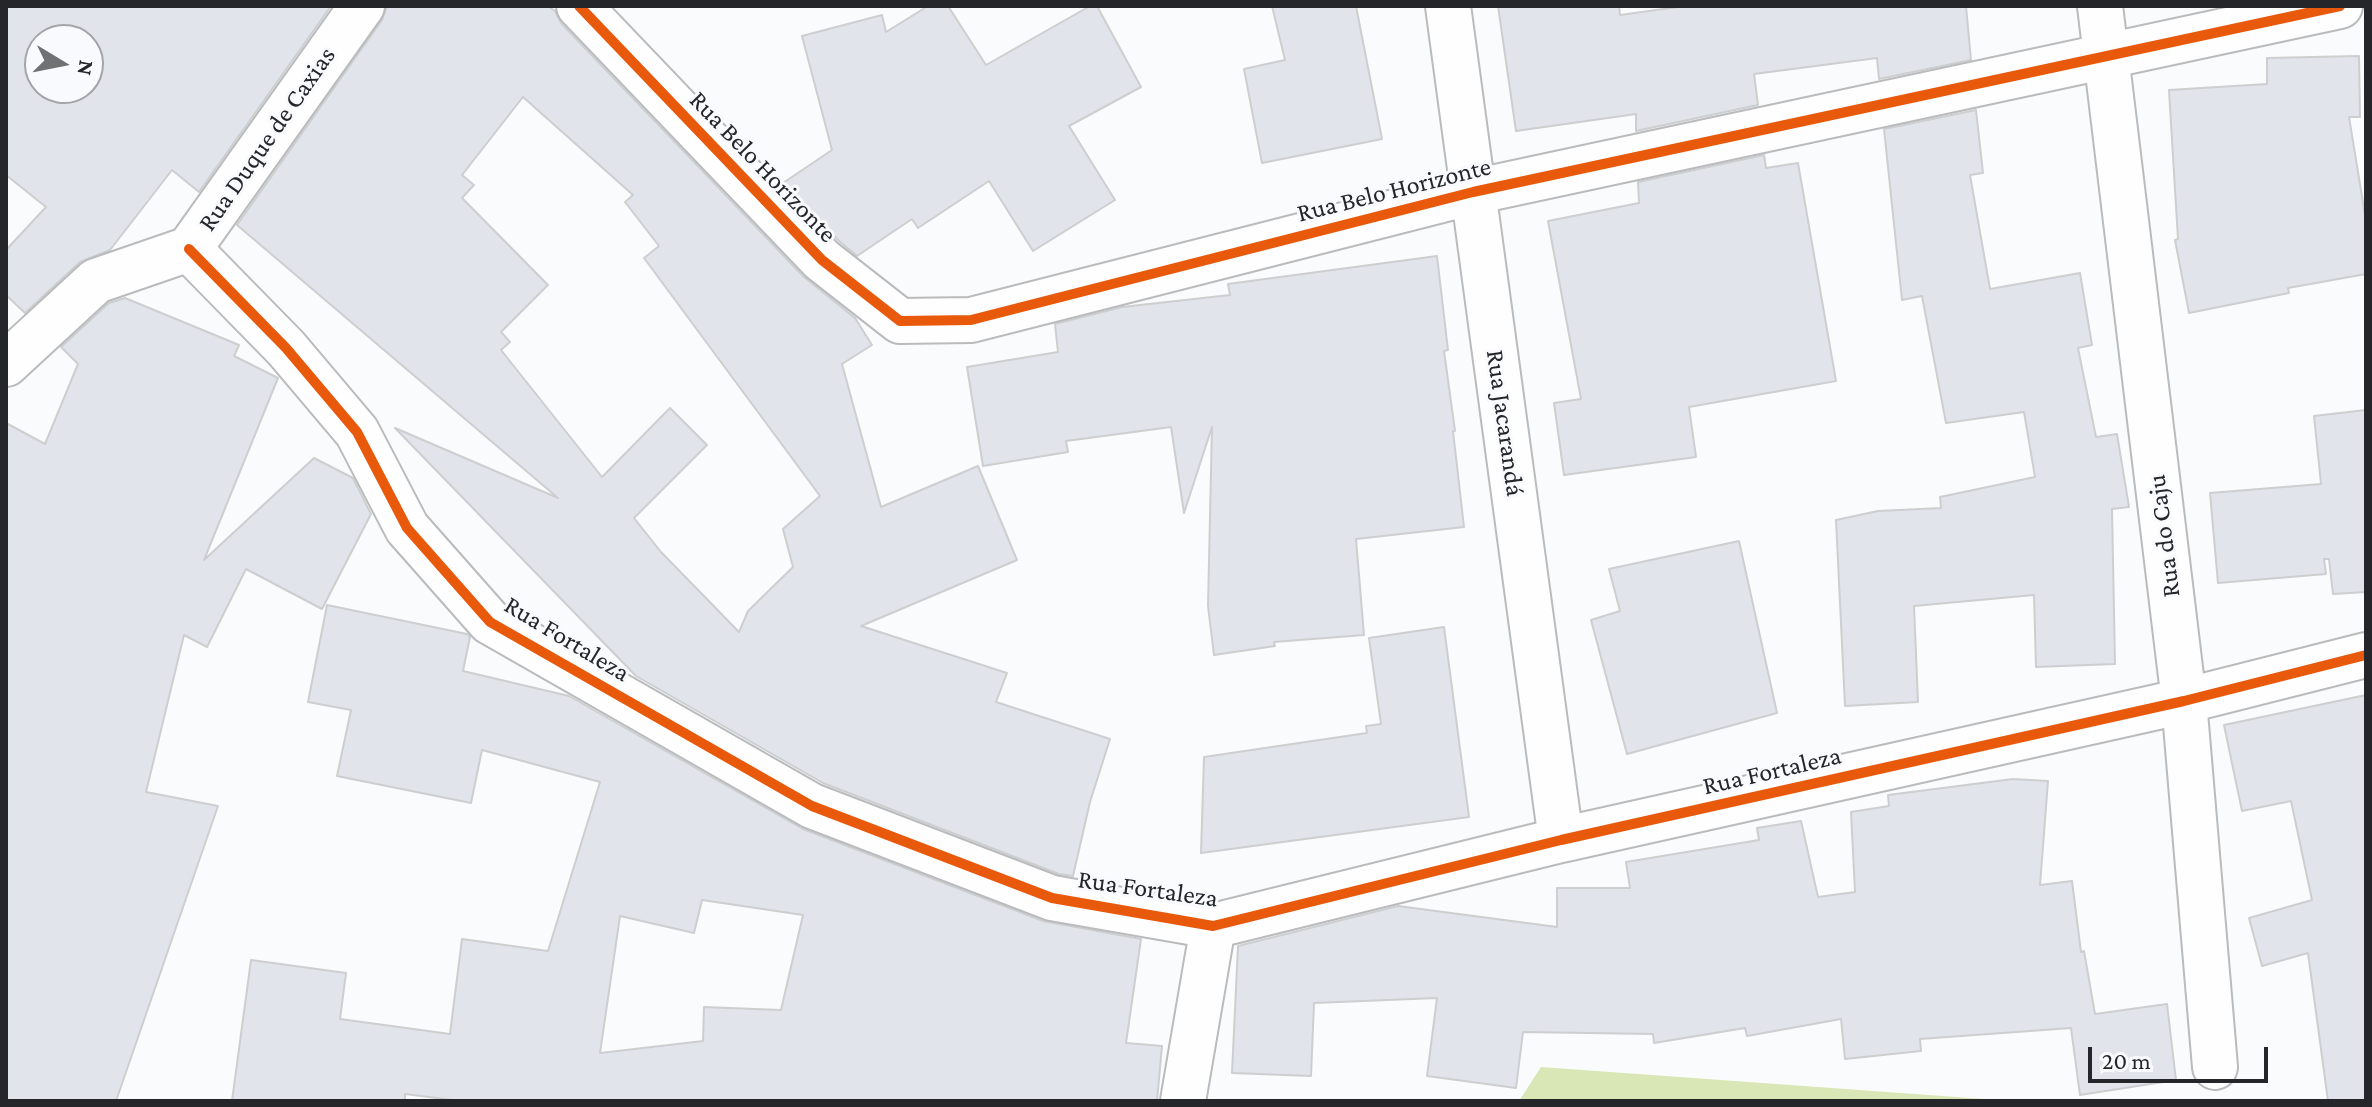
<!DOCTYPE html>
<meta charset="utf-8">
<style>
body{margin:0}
#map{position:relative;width:2372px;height:1107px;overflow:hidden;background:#fafbfc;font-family:"Crimson Pro",serif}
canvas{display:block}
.frame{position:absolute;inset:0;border:8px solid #252629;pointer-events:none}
.north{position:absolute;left:24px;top:24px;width:80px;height:80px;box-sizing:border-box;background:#f9fafd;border:2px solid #a4a5a8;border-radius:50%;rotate:100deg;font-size:22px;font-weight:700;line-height:32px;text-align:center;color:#252629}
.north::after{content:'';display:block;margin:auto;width:28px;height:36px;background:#707173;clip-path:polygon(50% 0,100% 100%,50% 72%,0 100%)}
.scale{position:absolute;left:2088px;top:1047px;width:180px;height:36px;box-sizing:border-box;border:4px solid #252629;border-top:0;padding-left:10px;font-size:24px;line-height:28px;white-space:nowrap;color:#252629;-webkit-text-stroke:6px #f9fafd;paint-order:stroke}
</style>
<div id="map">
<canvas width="2372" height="1107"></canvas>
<div class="frame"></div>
<div class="north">N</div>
<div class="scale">20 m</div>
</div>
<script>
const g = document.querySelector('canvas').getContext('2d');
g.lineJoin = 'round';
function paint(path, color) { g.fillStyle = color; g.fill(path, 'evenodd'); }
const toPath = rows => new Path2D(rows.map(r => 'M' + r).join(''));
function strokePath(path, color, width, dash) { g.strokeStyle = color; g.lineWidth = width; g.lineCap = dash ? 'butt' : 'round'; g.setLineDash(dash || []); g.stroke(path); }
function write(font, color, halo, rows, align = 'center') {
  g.font = font + ' "Crimson Pro",serif'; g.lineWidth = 6; g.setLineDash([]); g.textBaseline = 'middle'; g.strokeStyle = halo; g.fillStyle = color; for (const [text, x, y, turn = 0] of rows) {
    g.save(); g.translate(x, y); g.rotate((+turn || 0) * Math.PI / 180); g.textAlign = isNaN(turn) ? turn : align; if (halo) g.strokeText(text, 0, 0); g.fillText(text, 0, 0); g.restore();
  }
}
const green = toPath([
 [1541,1067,1998,1100,2007,1101,1519,1101]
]);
const building = toPath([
 [6,6,331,6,199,192,172,170,110,250,80,262,25,313,6,295,6,250,46,207,6,175,6,6],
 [40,40,88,40,88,88,40,88,40,40],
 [387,6,548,6,555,11,561,23,804,277,855,318,872,345,842,364,881,507,978,466,1017,560,861,626,1007,673,996,702,1110,739,1090,802,1073,876,1059,874,823,783,636,676,395,428,558,498,237,225,382,20,387,6],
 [523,97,633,195,625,202,659,246,644,258,820,496,783,529,793,567,748,611,739,632,661,552,634,518,707,445,670,408,602,477,501,350,510,342,501,332,548,285,462,198,474,185,462,175,523,97],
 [928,6,948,6,986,65,1090,6,1097,6,1141,87,1069,126,1115,200,1033,251,989,181,918,228,912,219,857,256,839,241,783,183,832,150,802,36,882,15,886,32,928,6],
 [1272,6,1356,6,1382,139,1262,163,1244,69,1285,60,1272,6],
 [1498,6,1619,6,1620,15,1685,6,1966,6,1971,60,1879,79,1877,58,1754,74,1758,105,1636,131,1636,114,1516,131,1498,6],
 [2359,56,2360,117,2349,117,2366,221,2366,274,2288,288,2289,293,2189,313,2175,240,2178,239,2169,90,2267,84,2267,58,2359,56],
 [1976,110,1983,173,1970,175,1990,289,2080,273,2092,345,2078,348,2096,437,2117,434,2129,507,2112,509,2115,664,2036,667,2034,595,1914,606,1918,702,1845,706,1836,520,1878,511,1941,508,1940,497,2035,477,2024,412,1946,423,1922,296,1902,300,1884,129,1976,110],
 [1764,155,1766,168,1798,163,1836,381,1689,407,1696,457,1564,475,1554,403,1581,399,1548,221,1639,203,1638,182,1764,155],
 [1437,256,1448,350,1444,351,1455,431,1453,431,1464,527,1356,539,1364,635,1274,642,1275,646,1214,655,1208,606,1212,427,1184,513,1171,427,1066,441,1068,452,983,466,967,367,1058,352,1055,324,1122,307,1230,295,1228,284,1437,256],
 [125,298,239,345,234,356,278,378,204,560,314,458,353,478,371,514,322,609,246,569,207,647,184,635,146,792,218,806,116,1101,6,1101,6,423,45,444,78,364,61,347,109,303,125,298],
 [2366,410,2366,592,2333,594,2329,559,2324,559,2326,574,2218,583,2210,493,2321,484,2314,416,2366,410],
 [1739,541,1777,713,1627,754,1591,620,1620,611,1609,569,1739,541],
 [327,605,467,634,470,637,463,671,569,696,803,829,1043,921,1141,939,1126,1043,1162,1046,1157,1101,460,1101,405,1094,405,1101,232,1101,251,960,346,973,340,1019,450,1034,462,939,548,951,600,782,482,750,471,803,337,776,351,710,308,702,327,605],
 [702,900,803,915,781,1010,704,1007,703,1041,600,1053,620,916,694,933,702,900],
 [1444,627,1469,817,1201,853,1204,757,1367,733,1366,726,1381,724,1369,638,1444,627],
 [2366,695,2366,1101,2328,1101,2308,953,2262,966,2249,918,2312,900,2291,801,2242,811,2224,725,2366,695],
 [2013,779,2048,781,2040,885,2072,881,2081,952,2084,951,2095,1014,2167,1004,2176,1080,2080,1095,2071,1028,1920,1039,1921,1051,1845,1059,1841,1019,1747,1036,1745,1028,1654,1043,1653,1034,1523,1032,1516,1088,1427,1076,1437,998,1314,1003,1311,1076,1232,1073,1238,946,1398,906,1557,927,1557,888,1630,888,1626,862,1759,840,1757,828,1801,821,1818,897,1855,892,1851,812,1889,806,1888,795,2013,779]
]);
const minor = toPath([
 [579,6,822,260,900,321,971,320,1473,192,2340,6],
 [1448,6,1561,840],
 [2100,6,2184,701,2215,1067],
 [189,249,286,348,357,432,407,528,490,622,812,806,1052,898,1213,926,1561,840,2184,701,2366,655],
 [6,364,96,281,189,249,362,6],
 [1183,1101,1213,926]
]);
const cycleway = toPath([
 [579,6,822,260,900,321,971,320,1473,192,2340,6],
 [189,249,286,348,357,432,407,528,490,622,812,806,1052,898,1213,926,1561,840,2184,701,2366,655]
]);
const streetNames = [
 ["Rua Duque de Caxias",267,139,-55],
 ["Rua Belo Horizonte",763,167,46],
 ["Rua Belo Horizonte",1394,190,-14],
 ["Rua Jacarandá",1505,423,82],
 ["Rua do Caju",2164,536,-97],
 ["Rua Fortaleza",567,639,31],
 ["Rua Fortaleza",1772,771,-13],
 ["Rua Fortaleza",1148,889,8]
];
paint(green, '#d9e7b7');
paint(building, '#e2e4eb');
strokePath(building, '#cdcecf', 2);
strokePath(minor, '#babbbd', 48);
strokePath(minor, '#fefeff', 44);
strokePath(cycleway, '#e8590c', 10);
write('26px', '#252629', '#f9fafd', streetNames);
</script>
